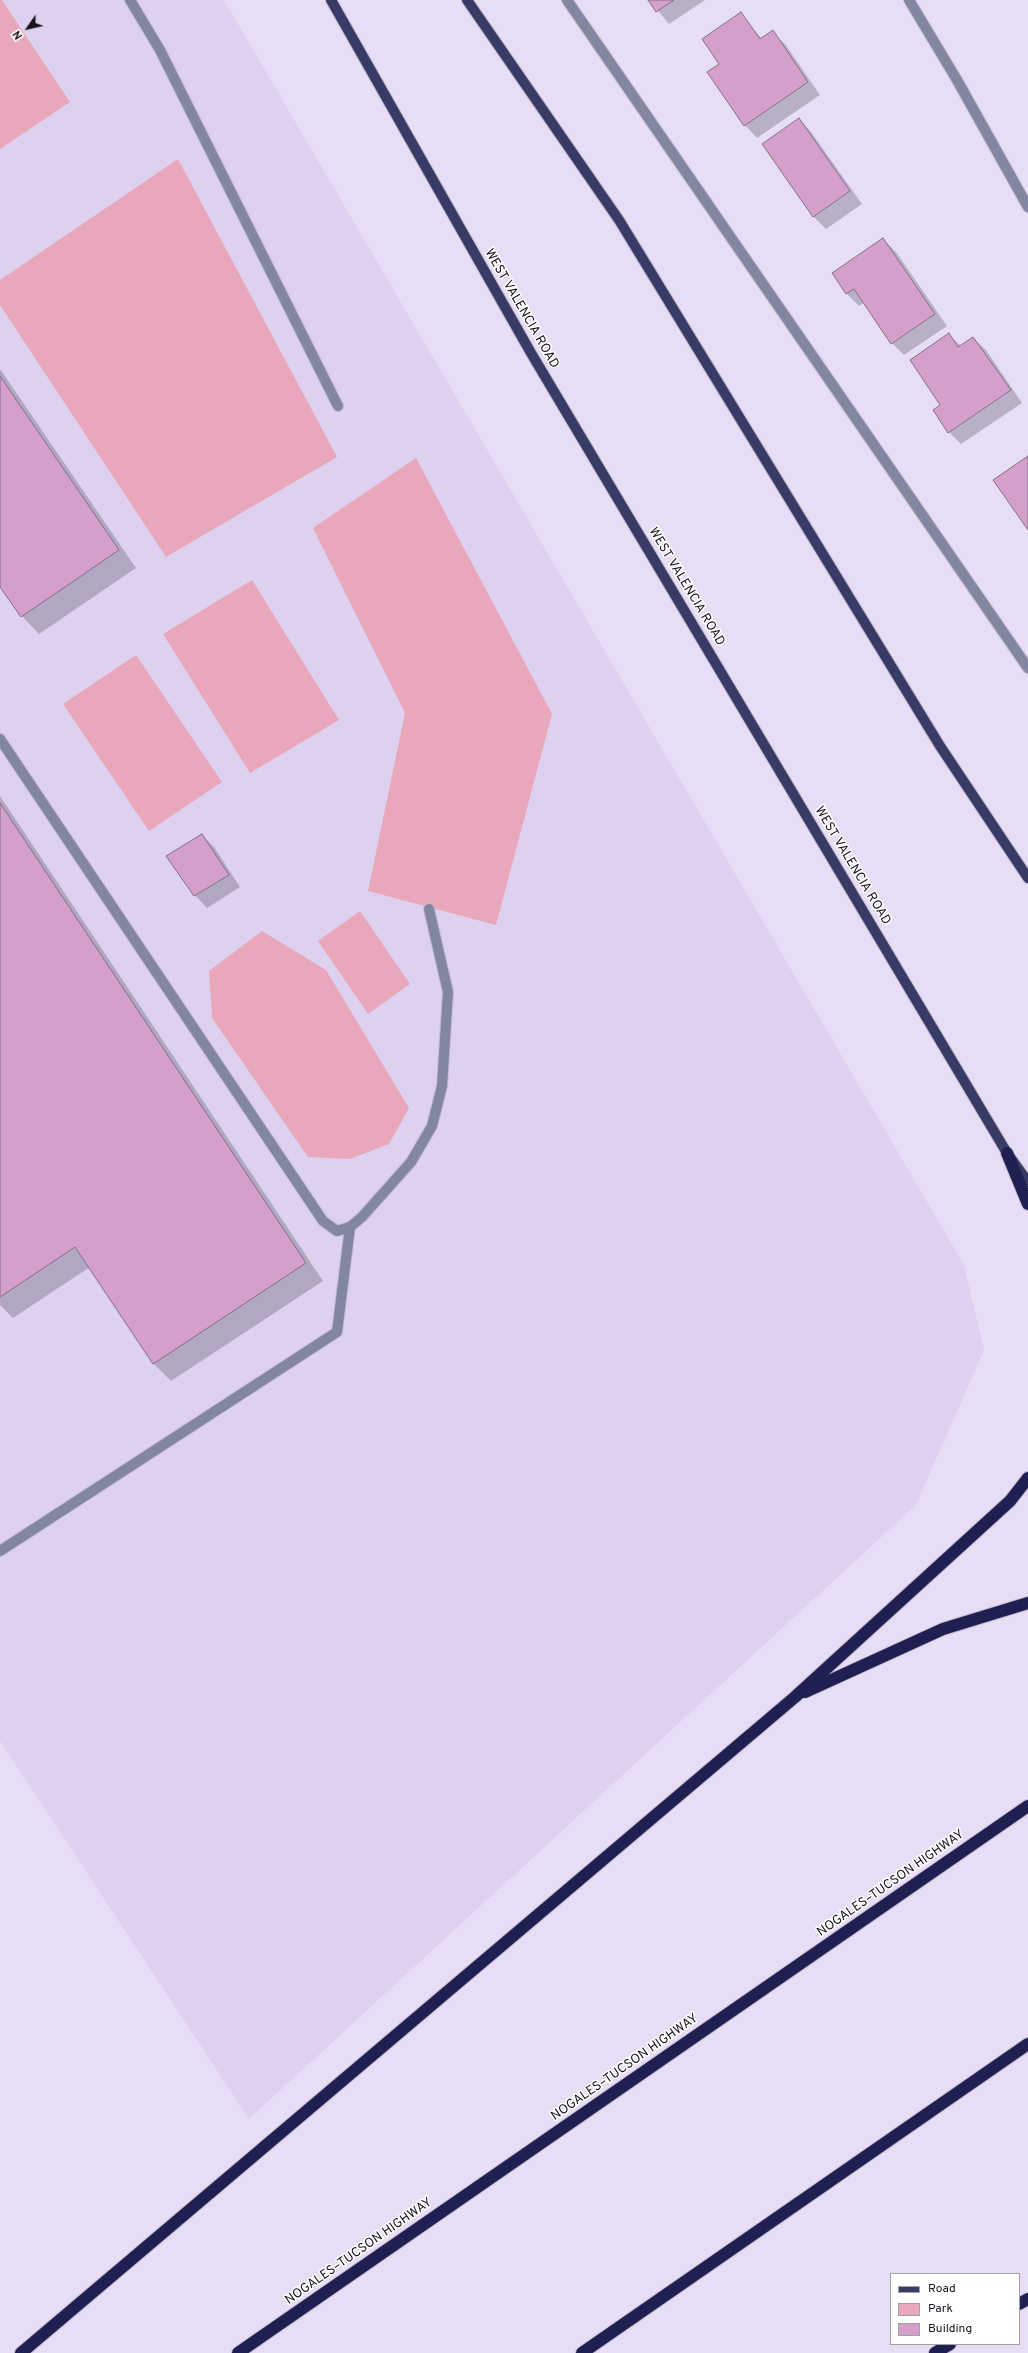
<!DOCTYPE html>
<meta charset="utf-8">
<style>
body{margin:0}
#map{position:relative;width:1028px;height:2353px;overflow:hidden;background:#e7ddf5;font-family:Overpass,sans-serif}
canvas{display:block}
.legend{position:absolute;left:890px;top:2273px;width:130px;height:72px;box-sizing:border-box;background:#fff;border:1px solid #a2a1a4;margin:0;padding:5px 7px;list-style:none;font-size:12px;color:#17131c}
.legend li{display:flex;align-items:center;gap:8px;height:20px}
.legend b{width:20px;border:1px solid #a2a1a4}
.north{position:absolute;left:8px;top:8px;width:40px;height:40px;-webkit-text-stroke:3px #fff;paint-order:stroke;rotate:236deg;font-size:11px;font-weight:700;line-height:16px;text-align:center;color:#17131c}
.north::after{content:'';display:block;margin:auto;width:14px;height:18px;background:#17131c;clip-path:polygon(50% 0,100% 100%,50% 72%,0 100%)}
</style>
<div id="map">
<canvas width="1028" height="2353"></canvas>
<ul class="legend">
<li><b style="height:5px;background:#373b66"></b>Road</li>
<li><b style="height:11px;background:#e9a7bb"></b>Park</li>
<li><b style="height:11px;background:#d59fcc"></b>Building</li>
</ul>
<div class="north">N</div>
</div>
<script>
const g = document.querySelector('canvas').getContext('2d');
g.lineJoin = 'round';
function paint(path, color) { g.fillStyle = color; g.fill(path, 'evenodd'); }
const toPath = rows => new Path2D(rows.map(r => 'M' + r).join(''));
function strokePath(path, color, width, dash) { g.strokeStyle = color; g.lineWidth = width; g.lineCap = dash ? 'butt' : 'round'; g.setLineDash(dash || []); g.stroke(path); }
function write(font, color, halo, rows, align = 'center') {
  g.font = font + ' Overpass,sans-serif'; g.lineWidth = 3; g.setLineDash([]); g.textBaseline = 'middle'; g.strokeStyle = halo; g.fillStyle = color; for (const [text, x, y, turn = 0] of rows) {
    g.save(); g.translate(x, y); g.rotate((+turn || 0) * Math.PI / 180); g.textAlign = isNaN(turn) ? turn : align; if (halo) g.strokeText(text, 0, 0); g.fillText(text, 0, 0); g.restore();
  }
}
const built = toPath([
 [0,0,224,0,964,1265,984,1350,916,1505,249,2119,0,1741]
]);
const green = toPath([
 [0,0,2,0,70,102,0,149],
 [178,159,337,457,166,557,0,305,0,280],
 [416,458,552,714,496,925,368,891,405,713,313,528],
 [252,580,339,720,250,773,163,634],
 [136,655,222,782,149,831,63,704],
 [360,911,410,984,368,1014,318,941],
 [262,931,326,970,409,1108,389,1144,350,1159,308,1157,212,1018,209,971]
]);
const shadow = toPath([
 [649,0,705,0,669,24],
 [740,13,762,39,772,32,785,44,820,95,757,138,745,125,708,72,720,64],
 [799,119,811,132,862,204,826,229,814,217,764,144],
 [883,239,896,252,947,326,904,355,892,343,865,302,859,306,847,294,834,273],
 [949,335,961,346,973,338,986,350,1022,403,961,444,949,432,942,406],
 [0,369,136,568,39,634,22,616,0,585],
 [0,796,323,1281,171,1381,154,1364,90,1267,13,1318,0,1305],
 [202,835,214,847,240,887,207,908,195,895,167,857]
]);
const building = toPath([
 [648,0,674,0,656,12,648,0],
 [741,12,760,39,773,30,808,82,744,126,707,72,719,64,702,39,741,12],
 [799,118,850,191,813,217,762,144,799,118],
 [883,238,935,314,891,344,854,289,846,294,832,273,883,238],
 [949,333,958,347,973,337,1011,390,948,433,933,410,940,405,910,360,949,333],
 [0,376,119,550,21,617,0,587,0,376],
 [1028,456,1028,530,993,480,1028,456],
 [0,803,306,1263,153,1364,75,1247,0,1297,0,803],
 [202,834,229,875,194,896,166,856,202,834]
]);
const service = toPath([
 [130,0,160,50,338,406],
 [909,0,957,80,1028,207],
 [0,739,323,1221,337,1231,350,1227,362,1217,411,1162,432,1126,442,1086,448,992,429,909],
 [0,1551,337,1332,350,1227]
]);
const minor = toPath([
 [567,0,1028,668]
]);
const primary = toPath([
 [331,0,531,353,1007,1153,1028,1182],
 [467,0,619,220,940,746,1028,878]
]);
const motorway = toPath([
 [1007,1153,1028,1204],
 [805,1692,943,1629,1028,1603],
 [1019,2304,1028,2299],
 [21,2353,795,1697,1010,1501,1028,1478],
 [238,2353,1028,1806],
 [582,2353,1028,2044],
 [935,2353,950,2344]
]);
const streetNames = [
 ["WEST VALENCIA ROAD",521,309,60],
 ["WEST VALENCIA ROAD",686,587,59],
 ["WEST VALENCIA ROAD",852,866,59],
 ["NOGALES–TUCSON HIGHWAY",891,1884,-35],
 ["NOGALES–TUCSON HIGHWAY",625,2068,-35],
 ["NOGALES–TUCSON HIGHWAY",359,2252,-35]
];
paint(built, '#ded1f0');
paint(green, '#e9a7bb');
paint(shadow, '#0003');
paint(building, '#d59fcc');
strokePath(building, '#857181', 1);
strokePath(service, '#c2b9ce', 12);
strokePath(minor, '#c2b9ce', 12);
strokePath(primary, '#c2b9ce', 12);
strokePath(motorway, '#c2b9ce', 14);
strokePath(service, '#8286a0', 10);
strokePath(minor, '#8286a0', 10);
strokePath(primary, '#373b66', 10);
strokePath(motorway, '#1f2051', 12);
write('13px', '#17131c', '#fff', streetNames);
</script>
